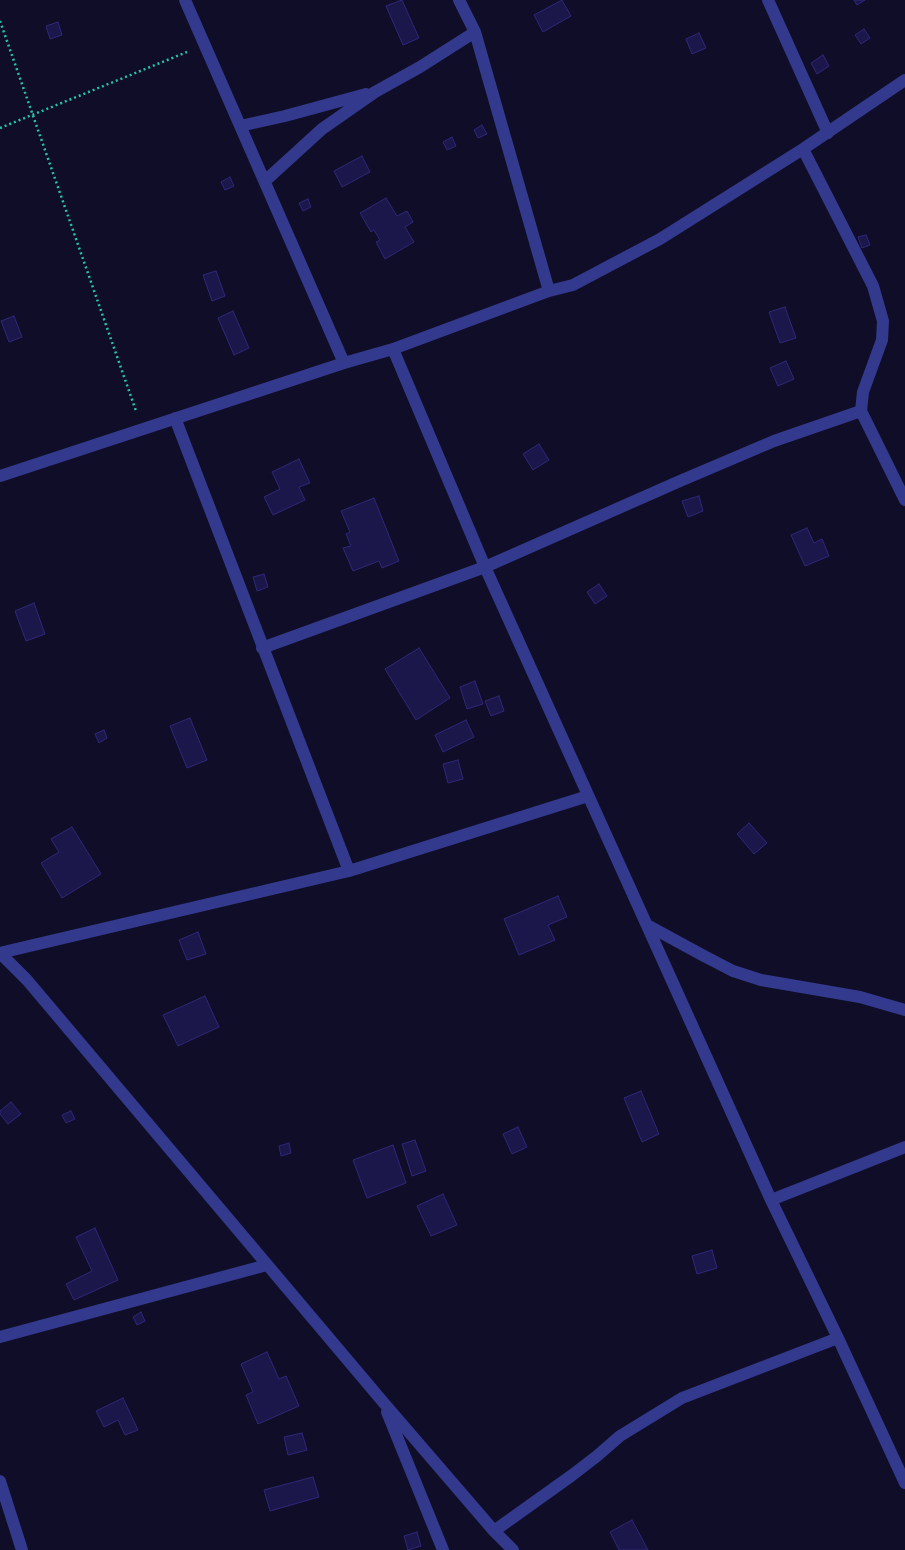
<!DOCTYPE html>
<style>
body{margin:0}
canvas{display:block;background:#0f0d28}
</style>
<canvas width="905" height="1550"></canvas>
<script>
const g = document.querySelector('canvas').getContext('2d');
g.lineJoin = 'round';
function paint(path, color) { g.fillStyle = color; g.fill(path, 'evenodd'); }
const toPath = rows => new Path2D(rows.map(r => 'M' + r).join(''));
function strokePath(path, color, width, dash) { g.strokeStyle = color; g.lineWidth = width; g.lineCap = dash ? 'butt' : 'round'; g.setLineDash(dash || []); g.stroke(path); }
const building = toPath([
 [402,0,419,38,403,45,386,6,402,0],
 [562,0,571,16,543,32,534,15,562,0],
 [854,0,865,0,857,5,854,0],
 [58,22,62,35,50,39,46,26,58,22],
 [864,29,870,38,861,44,855,35,864,29],
 [699,33,706,48,692,54,686,39,699,33],
 [823,55,829,66,817,74,811,63,823,55],
 [482,125,487,134,478,138,474,130,482,125],
 [452,137,456,146,447,150,443,142,452,137],
 [362,156,370,172,342,187,334,171,362,156],
 [230,177,234,186,225,190,221,182,230,177],
 [386,198,397,216,407,211,413,222,405,227,414,242,385,259,376,242,380,240,374,230,371,232,360,213,386,198],
 [308,199,311,207,303,211,299,203,308,199],
 [866,235,870,245,862,248,858,237,866,235],
 [216,271,225,296,212,301,203,275,216,271],
 [785,307,796,338,780,343,769,312,785,307],
 [233,311,249,348,234,355,218,318,233,311],
 [14,316,22,337,9,342,1,321,14,316],
 [786,361,794,379,778,386,770,368,786,361],
 [539,444,549,460,533,470,523,454,539,444],
 [299,459,310,483,299,487,305,500,273,515,264,497,280,489,272,472,299,459],
 [699,496,703,511,688,517,682,501,699,496],
 [374,498,399,561,382,568,379,561,353,571,343,548,351,546,346,534,350,532,341,511,374,498],
 [807,528,814,543,822,539,829,556,805,566,791,535,807,528],
 [264,574,268,587,257,591,253,577,264,574],
 [599,584,607,596,595,604,587,592,599,584],
 [34,603,45,634,26,641,15,611,34,603],
 [419,648,450,698,416,720,385,669,419,648],
 [475,681,483,704,467,709,460,687,475,681],
 [499,696,504,711,491,716,485,701,499,696],
 [190,718,207,760,187,768,170,726,190,718],
 [466,720,474,737,443,752,435,735,466,720],
 [104,730,107,738,99,743,95,734,104,730],
 [458,760,463,779,448,783,443,764,458,760],
 [749,823,767,843,754,854,737,834,749,823],
 [72,827,101,874,62,898,41,863,59,852,51,839,72,827],
 [558,896,567,917,548,925,555,940,519,955,504,919,558,896],
 [198,932,206,954,187,960,179,940,198,932],
 [205,996,219,1027,178,1046,163,1015,205,996],
 [641,1091,659,1134,642,1142,624,1098,641,1091],
 [11,1102,21,1114,8,1124,0,1114,0,1111,11,1102],
 [71,1111,75,1119,66,1123,62,1115,71,1111],
 [518,1127,527,1147,512,1154,503,1134,518,1127],
 [415,1140,426,1171,412,1176,402,1144,415,1140],
 [289,1143,291,1153,281,1156,279,1146,289,1143],
 [393,1145,406,1183,367,1198,353,1160,393,1145],
 [443,1194,457,1225,431,1236,417,1206,443,1194],
 [95,1228,118,1280,74,1300,66,1284,92,1271,76,1237,95,1228],
 [712,1250,717,1268,697,1274,692,1256,712,1250],
 [141,1312,145,1321,137,1325,133,1317,141,1312],
 [267,1352,279,1379,286,1376,299,1406,258,1424,246,1395,253,1392,241,1364,267,1352],
 [123,1398,138,1430,125,1435,118,1420,104,1427,96,1411,123,1398],
 [302,1433,307,1450,288,1455,284,1437,302,1433],
 [313,1477,319,1497,270,1511,264,1490,313,1477],
 [632,1520,648,1550,619,1550,610,1532,632,1520],
 [417,1532,421,1546,408,1550,404,1536,417,1532]
]);
const path = toPath([
 [0,21,136,411],
 [0,128,187,52]
]);
const street = toPath([
 [185,0,344,363],
 [459,0,475,32,549,291],
 [768,0,828,133],
 [240,126,285,116,366,94],
 [803,149,873,286,883,321,882,340,863,392,861,411,905,500],
 [265,181,322,129,375,92,420,67,475,32],
 [393,349,485,567,771,1200,838,1338,905,1483],
 [175,418,349,871],
 [0,476,344,363,393,349,549,291,573,285,660,239,803,149,905,80],
 [262,648,485,567,680,481,774,441,861,411],
 [647,925,704,956,733,971,761,980,860,997,905,1010],
 [0,953,27,980,383,1402,494,1531,513,1550],
 [0,953,349,871,588,796],
 [771,1200,905,1147],
 [0,1337,267,1265],
 [387,1412,443,1550],
 [0,1481,22,1550],
 [494,1531,571,1476,597,1456,620,1436,682,1398,838,1338]
]);
paint(building, '#1c174b');
strokePath(building, '#2f2779', 1);
strokePath(path, '#23c4aa', 2.5, [2, 3]);
strokePath(street, '#33398c', 12);
</script>
